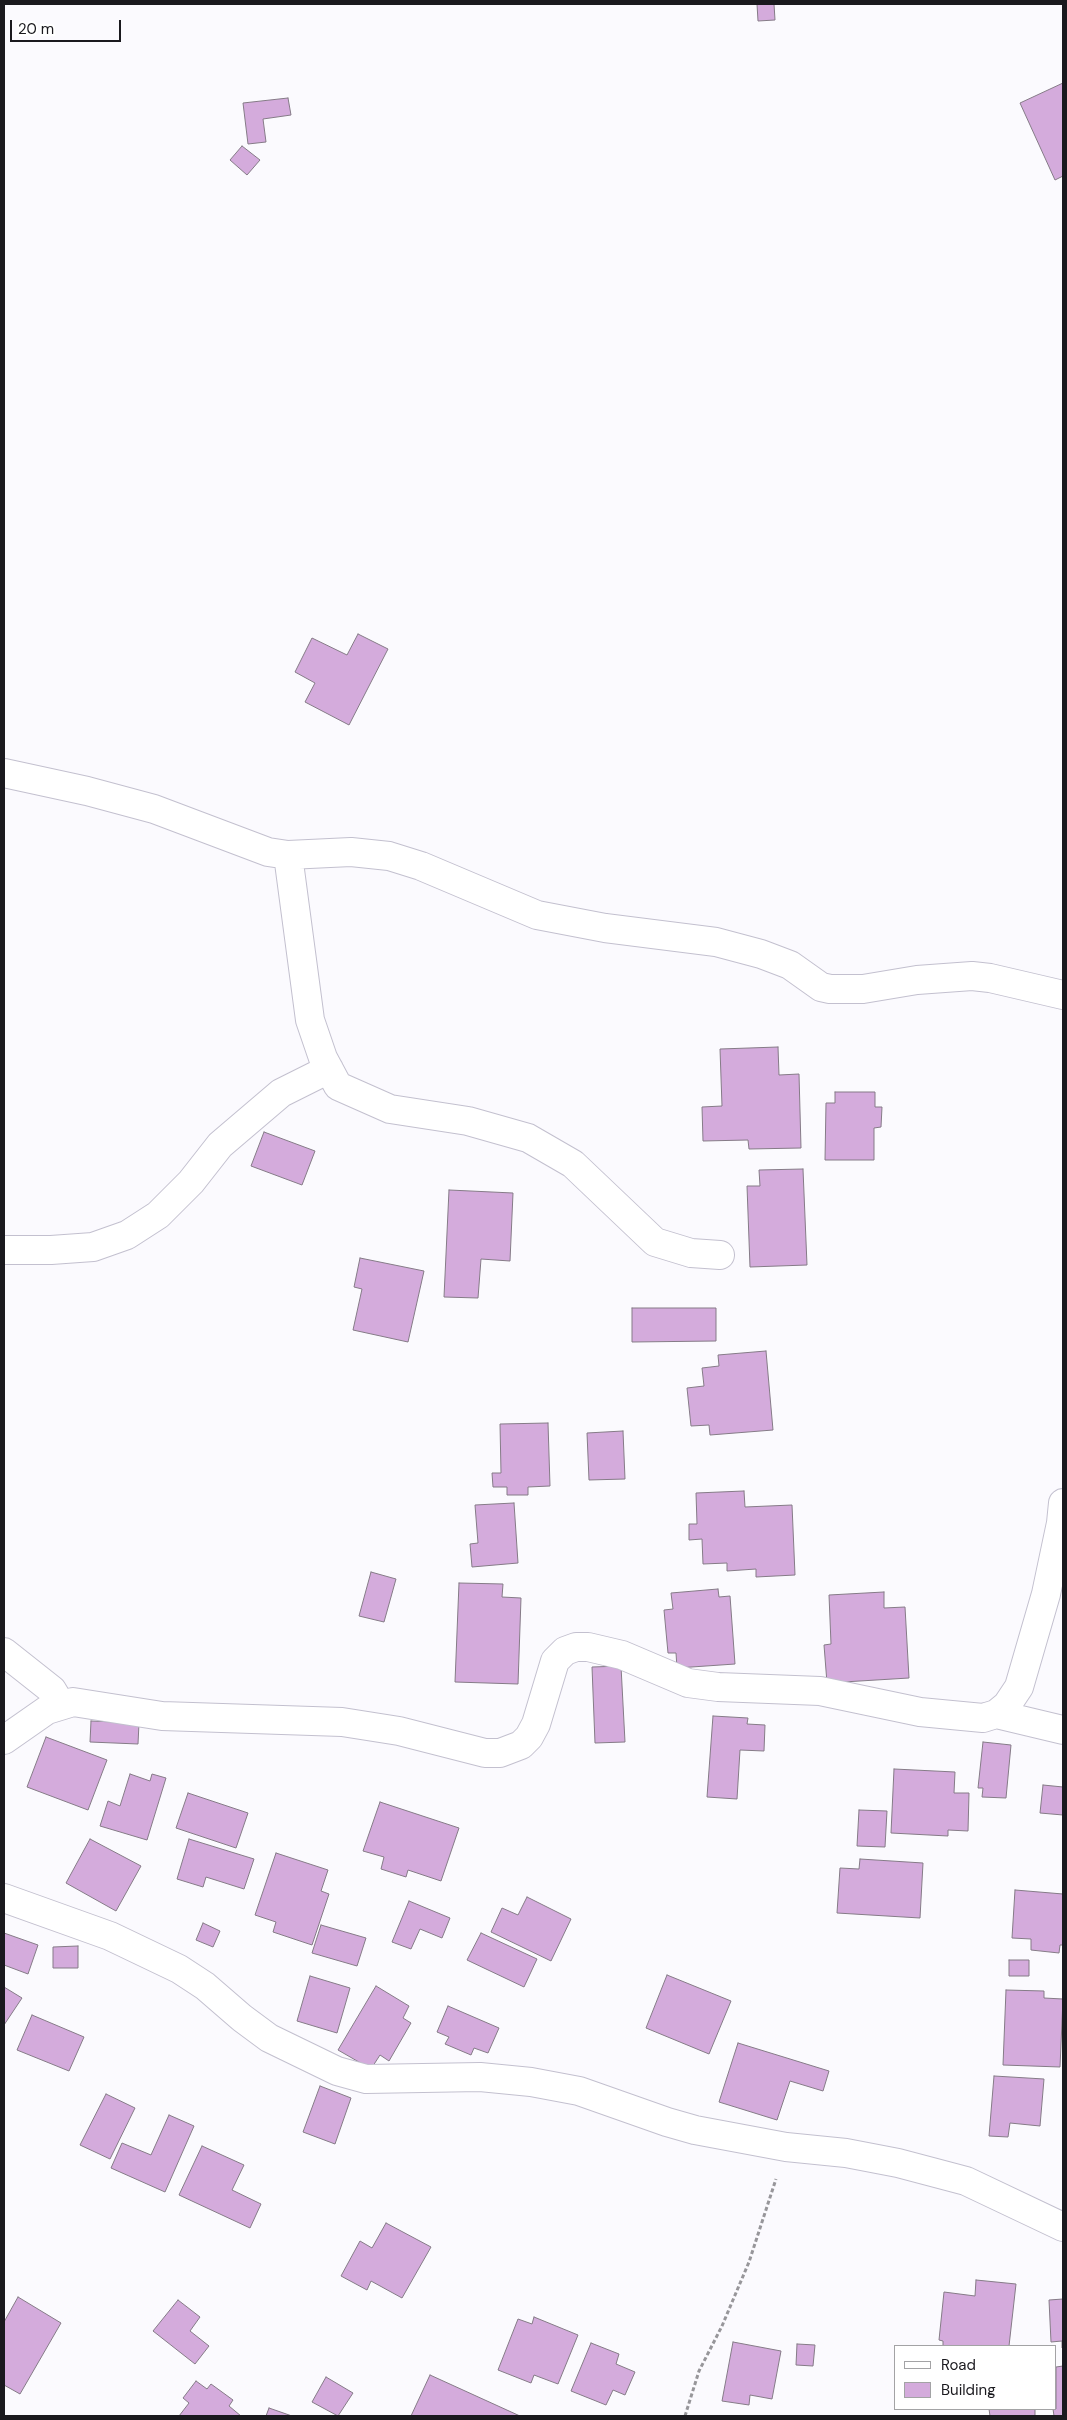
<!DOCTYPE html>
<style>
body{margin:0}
#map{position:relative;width:1067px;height:2420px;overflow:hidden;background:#fbfafe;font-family:"DM Sans",sans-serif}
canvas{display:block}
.frame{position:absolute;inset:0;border:5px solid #1a191e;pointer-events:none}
.legend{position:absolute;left:894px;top:2345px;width:162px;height:65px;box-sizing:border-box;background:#fff;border:1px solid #a3a3a5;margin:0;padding:6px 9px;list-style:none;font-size:15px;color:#1a191e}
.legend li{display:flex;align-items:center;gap:10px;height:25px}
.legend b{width:25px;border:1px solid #a3a3a5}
.scale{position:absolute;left:10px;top:20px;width:111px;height:22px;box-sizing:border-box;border:2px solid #1a191e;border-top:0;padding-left:6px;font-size:15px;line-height:18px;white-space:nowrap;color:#1a191e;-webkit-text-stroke:4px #fff;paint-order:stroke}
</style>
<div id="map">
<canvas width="1067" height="2420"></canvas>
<div class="frame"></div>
<ul class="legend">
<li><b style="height:6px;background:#fff"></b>Road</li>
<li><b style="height:14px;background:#d4abdc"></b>Building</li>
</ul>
<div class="scale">20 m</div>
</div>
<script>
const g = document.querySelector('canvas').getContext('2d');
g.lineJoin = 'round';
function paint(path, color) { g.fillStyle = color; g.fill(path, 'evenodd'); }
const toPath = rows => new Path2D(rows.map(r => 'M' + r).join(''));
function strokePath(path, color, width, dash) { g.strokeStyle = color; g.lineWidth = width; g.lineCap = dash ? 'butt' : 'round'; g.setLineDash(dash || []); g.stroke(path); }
const building = toPath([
 [757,4,774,4,775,20,758,21,757,4],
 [1063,83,1063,176,1055,180,1020,103,1063,83],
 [288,98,291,115,263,119,266,142,248,144,243,103,288,98],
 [242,146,260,160,247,175,230,160,242,146],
 [358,634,388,649,349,725,305,702,315,683,295,672,312,638,347,655,358,634],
 [778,1047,779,1075,799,1074,801,1148,749,1149,748,1140,703,1141,702,1107,722,1106,720,1049,778,1047],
 [835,1092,875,1092,875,1107,882,1107,881,1127,874,1128,874,1160,825,1160,826,1103,835,1103,835,1092],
 [264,1132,315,1151,302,1185,251,1166,264,1132],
 [803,1169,807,1265,750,1267,747,1186,760,1186,759,1170,803,1169],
 [449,1190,513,1193,510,1261,481,1259,478,1298,444,1297,449,1190],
 [360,1258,424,1271,408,1342,353,1330,362,1289,354,1287,360,1258],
 [632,1308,716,1308,716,1341,632,1342,632,1308],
 [766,1351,773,1430,710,1435,709,1425,691,1426,687,1388,704,1386,702,1368,719,1366,718,1355,766,1351],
 [548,1423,550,1486,528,1487,528,1495,507,1495,507,1487,493,1487,492,1473,501,1473,500,1424,548,1423],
 [623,1431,625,1479,589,1480,587,1433,623,1431],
 [744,1491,745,1507,792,1505,795,1575,756,1577,756,1569,727,1571,727,1563,703,1564,702,1539,689,1540,689,1524,697,1524,696,1493,744,1491],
 [514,1503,518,1563,472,1567,470,1544,478,1543,475,1505,514,1503],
 [371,1572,396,1579,384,1622,359,1616,371,1572],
 [459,1583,503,1584,502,1597,521,1598,518,1684,455,1682,459,1583],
 [718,1589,719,1597,730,1596,735,1664,677,1668,676,1653,668,1653,664,1610,673,1609,671,1593,718,1589],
 [884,1592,884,1608,905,1607,909,1678,827,1683,824,1645,831,1644,829,1595,884,1592],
 [621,1666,625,1742,595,1743,592,1667,621,1666],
 [713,1716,748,1718,747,1724,765,1725,764,1751,740,1750,737,1799,707,1797,713,1716],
 [91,1721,139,1723,138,1744,90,1742,91,1721],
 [46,1737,107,1760,88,1810,27,1787,46,1737],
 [983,1742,1011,1745,1006,1798,982,1797,983,1788,978,1788,983,1742],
 [894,1769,955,1772,954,1793,969,1793,968,1831,948,1830,948,1836,891,1833,894,1769],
 [130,1774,150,1781,152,1774,166,1778,147,1840,100,1826,108,1801,120,1806,130,1774],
 [1043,1785,1063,1787,1063,1815,1040,1813,1043,1785],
 [188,1793,248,1813,236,1848,176,1828,188,1793],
 [380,1802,459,1828,441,1881,408,1870,406,1877,381,1869,384,1857,363,1851,380,1802],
 [859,1810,887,1811,885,1847,857,1846,859,1810],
 [90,1839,141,1866,116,1911,66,1883,90,1839],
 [189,1839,254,1859,244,1889,206,1877,203,1887,177,1879,189,1839],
 [276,1853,328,1870,321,1891,329,1894,312,1945,273,1932,276,1922,255,1915,276,1853],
 [860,1859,923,1863,920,1918,837,1913,840,1868,859,1869,860,1859],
 [1015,1890,1063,1894,1063,1945,1060,1945,1059,1953,1031,1950,1031,1939,1012,1938,1015,1890],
 [527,1897,571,1919,551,1961,491,1932,502,1908,518,1915,527,1897],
 [409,1901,450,1918,442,1938,420,1929,411,1949,392,1942,409,1901],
 [203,1923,220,1931,213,1947,196,1940,203,1923],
 [321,1925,366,1938,357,1966,312,1953,321,1925],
 [4,1933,38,1945,28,1974,4,1965,4,1933],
 [481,1933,537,1959,524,1987,467,1960,481,1933],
 [78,1946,78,1968,53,1968,53,1947,78,1946],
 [1009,1960,1029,1960,1029,1976,1009,1976,1009,1960],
 [667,1975,731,2001,709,2054,646,2028,667,1975],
 [310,1976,350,1988,337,2033,297,2021,310,1976],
 [376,1986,409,2006,403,2018,411,2023,389,2061,380,2055,371,2069,338,2050,376,1986],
 [4,1987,22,1998,4,2025,4,1987],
 [1006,1990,1044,1991,1044,1998,1063,1999,1060,2067,1003,2065,1006,1990],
 [448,2006,499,2028,488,2053,474,2048,471,2055,445,2044,449,2037,437,2032,448,2006],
 [32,2015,84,2037,69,2071,17,2050,32,2015],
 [738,2043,829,2071,823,2091,790,2081,777,2120,719,2102,738,2043],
 [994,2076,1044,2079,1040,2126,1010,2123,1008,2137,989,2136,994,2076],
 [320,2086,351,2098,335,2144,303,2132,320,2086],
 [106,2094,135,2108,110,2159,80,2145,106,2094],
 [169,2115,194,2126,165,2192,111,2168,122,2143,151,2155,169,2115],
 [202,2146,244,2165,232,2190,261,2204,250,2228,179,2195,202,2146],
 [386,2223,431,2247,402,2298,371,2281,367,2290,341,2276,360,2241,372,2248,386,2223],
 [976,2280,1016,2284,1009,2346,943,2346,943,2341,939,2340,944,2292,975,2296,976,2280],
 [18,2297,61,2323,20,2394,4,2385,4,2322,18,2297],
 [1063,2299,1063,2348,1062,2348,1062,2341,1051,2342,1049,2300,1063,2299],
 [178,2300,200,2317,190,2331,209,2346,195,2364,153,2331,178,2300],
 [534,2317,578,2335,558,2384,534,2375,531,2383,498,2370,518,2319,532,2324,534,2317],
 [733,2342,781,2351,772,2399,750,2395,749,2405,722,2401,733,2342],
 [591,2343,619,2354,616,2364,635,2372,625,2395,613,2390,606,2405,571,2391,591,2343],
 [797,2344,815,2345,813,2366,796,2365,797,2344],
 [1063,2366,1063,2416,1054,2416,1053,2409,1056,2409,1056,2367,1063,2366],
 [430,2375,520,2416,411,2416,430,2375],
 [326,2377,353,2393,338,2416,312,2402,326,2377],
 [196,2381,207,2389,211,2384,233,2400,229,2406,241,2416,179,2416,189,2403,183,2398,196,2381],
 [269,2408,292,2416,266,2416,269,2408],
 [989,2409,1035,2409,1035,2416,990,2416,989,2409]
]);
const path = toPath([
 [685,2416,699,2371,722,2326,749,2262,776,2179]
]);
const minor = toPath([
 [4,773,87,791,154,809,268,852,288,855,351,852,389,856,421,866,537,915,605,928,716,942,761,954,790,965,821,987,830,989,863,989,917,980,972,976,990,978,1063,995],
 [288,855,310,1020,323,1058,338,1086,390,1109,468,1121,528,1138,573,1164,655,1242,691,1253,720,1255],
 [4,1250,51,1250,93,1247,127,1235,158,1215,191,1182,220,1145,281,1093,329,1069],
 [4,1652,52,1690,61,1705],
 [996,1714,1063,1730],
 [4,1740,47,1710,73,1702,162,1716,342,1722,399,1731,485,1753,500,1753,521,1745,529,1737,536,1724,555,1661,565,1651,576,1647,588,1647,622,1655,688,1683,718,1687,820,1691,920,1712,983,1718,996,1714,1007,1705,1019,1687,1046,1594,1061,1523,1063,1503],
 [4,1898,110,1936,179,1969,205,1986,242,2018,269,2038,337,2071,366,2079,480,2077,531,2082,579,2091,667,2122,695,2130,786,2147,846,2153,898,2163,966,2181,1063,2227]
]);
paint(building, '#d4abdc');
strokePath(building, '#857b87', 1);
strokePath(minor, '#c3c0cf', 30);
strokePath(path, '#97969a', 3, [4, 2.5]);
strokePath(minor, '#fff', 28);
</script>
